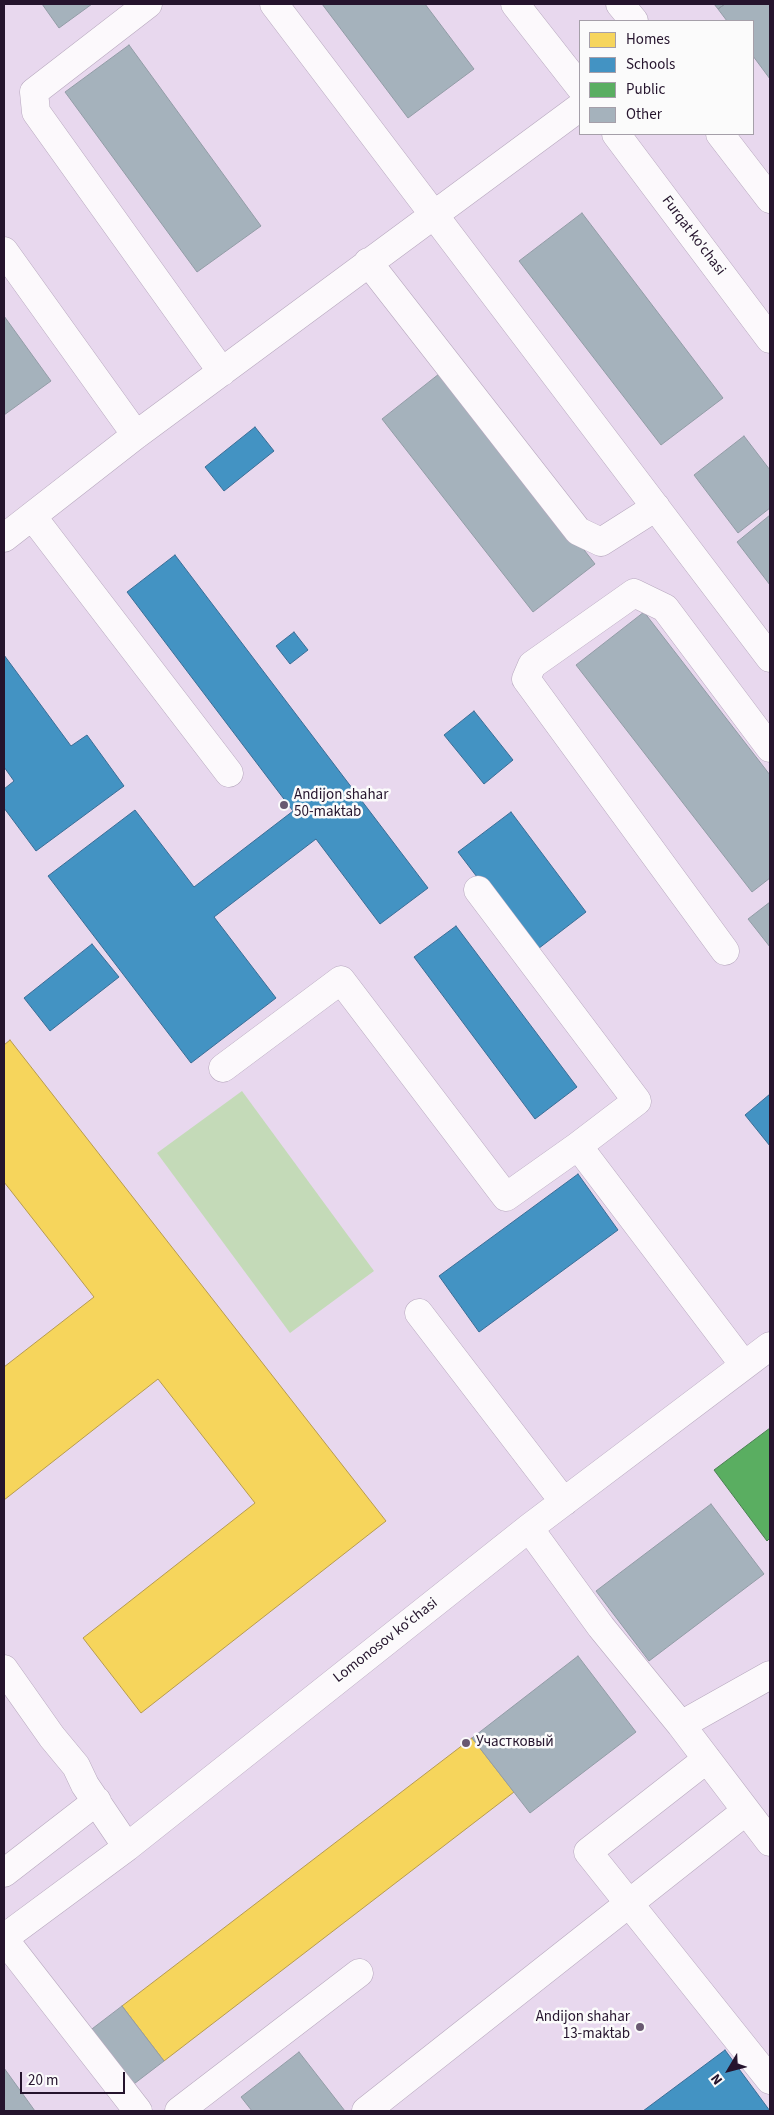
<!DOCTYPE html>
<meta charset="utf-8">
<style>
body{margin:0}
#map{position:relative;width:774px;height:2115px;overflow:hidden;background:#e8d8ee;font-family:"Source Sans 3",sans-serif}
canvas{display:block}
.frame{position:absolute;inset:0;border:5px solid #25142d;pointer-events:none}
.legend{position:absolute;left:579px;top:20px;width:175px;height:115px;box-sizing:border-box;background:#fbfbfb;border:1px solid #a59fa9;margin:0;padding:6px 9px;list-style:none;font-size:15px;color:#25142d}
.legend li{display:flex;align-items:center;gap:10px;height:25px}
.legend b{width:25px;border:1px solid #a59fa9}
.north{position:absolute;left:704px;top:2045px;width:50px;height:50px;-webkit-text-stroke:4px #fbfbfb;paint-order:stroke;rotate:233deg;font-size:14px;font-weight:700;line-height:20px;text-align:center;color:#25142d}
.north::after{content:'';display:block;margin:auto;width:18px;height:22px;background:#25142d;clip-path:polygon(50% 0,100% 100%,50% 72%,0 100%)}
.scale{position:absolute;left:20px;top:2072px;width:105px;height:22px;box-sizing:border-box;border:2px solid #25142d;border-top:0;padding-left:6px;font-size:15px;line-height:18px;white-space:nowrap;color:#25142d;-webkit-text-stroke:4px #fbfbfb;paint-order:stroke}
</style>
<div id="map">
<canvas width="774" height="2115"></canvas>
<div class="frame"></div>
<ul class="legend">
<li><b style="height:14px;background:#f6d55c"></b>Homes</li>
<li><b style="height:14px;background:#4393c3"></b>Schools</li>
<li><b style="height:14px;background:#5aae61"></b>Public</li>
<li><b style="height:14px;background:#a5b2bc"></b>Other</li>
</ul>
<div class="north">N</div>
<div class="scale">20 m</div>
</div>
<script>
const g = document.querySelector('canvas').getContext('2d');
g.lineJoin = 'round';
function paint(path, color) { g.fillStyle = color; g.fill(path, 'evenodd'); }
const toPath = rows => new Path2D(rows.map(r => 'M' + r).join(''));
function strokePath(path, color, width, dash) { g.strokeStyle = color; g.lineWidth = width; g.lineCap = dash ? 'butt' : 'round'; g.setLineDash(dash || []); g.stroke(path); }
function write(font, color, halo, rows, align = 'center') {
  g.font = font + ' "Source Sans 3",sans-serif'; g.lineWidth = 5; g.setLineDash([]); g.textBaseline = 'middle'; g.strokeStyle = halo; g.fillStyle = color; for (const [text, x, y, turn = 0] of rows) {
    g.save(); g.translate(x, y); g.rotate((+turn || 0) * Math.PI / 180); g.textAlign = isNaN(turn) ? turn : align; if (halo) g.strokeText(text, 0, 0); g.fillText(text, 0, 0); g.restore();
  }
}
const green = toPath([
 [242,1091,374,1271,290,1333,157,1153]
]);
const homes = toPath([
 [10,1040,386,1521,141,1713,83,1638,255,1503,158,1379,4,1500,4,1367,94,1297,4,1182,4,1045,10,1040],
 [472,1738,514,1792,164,2061,122,2006,472,1738]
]);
const schools = toPath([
 [255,427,274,451,224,491,205,467,255,427],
 [175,555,428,888,380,924,316,839,214,917,276,998,191,1063,48,876,135,810,194,887,293,811,127,592,175,555],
 [294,632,308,650,290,664,276,646,294,632],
 [4,655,71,746,87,735,124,786,36,851,4,808,4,789,14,781,4,767,4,655],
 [474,711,513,760,484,784,444,735,474,711],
 [511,812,586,912,534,952,458,852,511,812],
 [456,926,577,1087,535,1119,414,957,456,926],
 [92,944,119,977,50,1031,24,998,92,944],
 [770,1094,770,1146,745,1115,770,1094],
 [578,1174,618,1230,479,1332,439,1276,578,1174],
 [725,2050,770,2111,643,2111,725,2050]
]);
const public = toPath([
 [770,1428,770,1538,767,1541,714,1470,770,1428]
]);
const building = toPath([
 [42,4,92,4,59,28,42,4],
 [322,4,425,4,474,69,408,118,322,4],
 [714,4,725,4,718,9,714,4],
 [725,4,770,4,770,79,753,56,753,21,727,21,718,9,725,4],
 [129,45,261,226,197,272,65,92,129,45],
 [582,213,723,398,661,445,519,261,582,213],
 [4,316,51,381,4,415,4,316],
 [444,370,595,564,533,612,382,419,444,370],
 [744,436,770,470,770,508,738,533,694,475,744,436],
 [770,515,770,585,737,542,770,515],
 [644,612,770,775,770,878,752,892,576,665,644,612],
 [770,902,770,947,748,919,770,902],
 [711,1504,764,1574,649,1661,596,1591,711,1504],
 [578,1656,636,1732,530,1813,472,1738,578,1656],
 [122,2006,164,2061,126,2090,84,2035,122,2006],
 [299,2052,345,2111,252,2111,241,2097,299,2052],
 [4,2068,35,2111,4,2111,4,2068]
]);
const minor = toPath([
 [148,4,34,92,36,112,222,372],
 [274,4,770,658],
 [4,251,136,435],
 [368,262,578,531,601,542,656,507],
 [32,516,229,773],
 [4,538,136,435,580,107],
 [478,890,637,1101,578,1146],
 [725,951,526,679,532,665,634,593,665,608,770,748],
 [223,1068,341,980,506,1197,578,1146,744,1365],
 [419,1313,564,1502],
 [529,1528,601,1627,681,1725,770,1675],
 [4,1669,52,1737,76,1766,85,1785,127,1847],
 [681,1725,770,1842],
 [707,1759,588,1852,770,2080],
 [4,1873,97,1801],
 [4,1938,127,1847,529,1528,770,1346],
 [4,1939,138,2111],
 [179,2111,359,1973],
 [366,2111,746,1811]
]);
const major = toPath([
 [515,4,580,87],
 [620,4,634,21],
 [616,134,770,339],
 [720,134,770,199]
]);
const markers = [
 [284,805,5,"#695971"],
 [466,1743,5,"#695971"],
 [640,2027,5,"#695971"]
];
const streetNames = [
 ["Furqat ko'chasi",693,236,53],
 ["Lomonosov koʻchasi",386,1641,-38]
];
const poiNames = [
 ["Andijon shahar",294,796],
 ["50-maktab",294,813],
 ["Участковый",476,1743],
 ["Andijon shahar",630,2018,"right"],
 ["13-maktab",630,2035,"right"]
];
paint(green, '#c4dab8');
paint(homes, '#f6d55c');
strokePath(homes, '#b79b4e', 1);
paint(schools, '#4393c3');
strokePath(schools, '#3a6d96', 1);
paint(public, '#5aae61');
strokePath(public, '#4a8051', 1);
paint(building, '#a5b2bc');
strokePath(building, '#929ca6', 1);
strokePath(minor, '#b7a8be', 29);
strokePath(major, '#b7a8be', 29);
strokePath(minor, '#fcf9fc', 28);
strokePath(major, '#fcf9fc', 28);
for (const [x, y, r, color] of markers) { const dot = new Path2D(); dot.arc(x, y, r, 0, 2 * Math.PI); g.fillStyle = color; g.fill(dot); strokePath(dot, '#fbfbfb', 2); }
write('15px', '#25142d', '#fbfbfb', streetNames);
write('15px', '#25142d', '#fbfbfb', poiNames, 'left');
</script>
